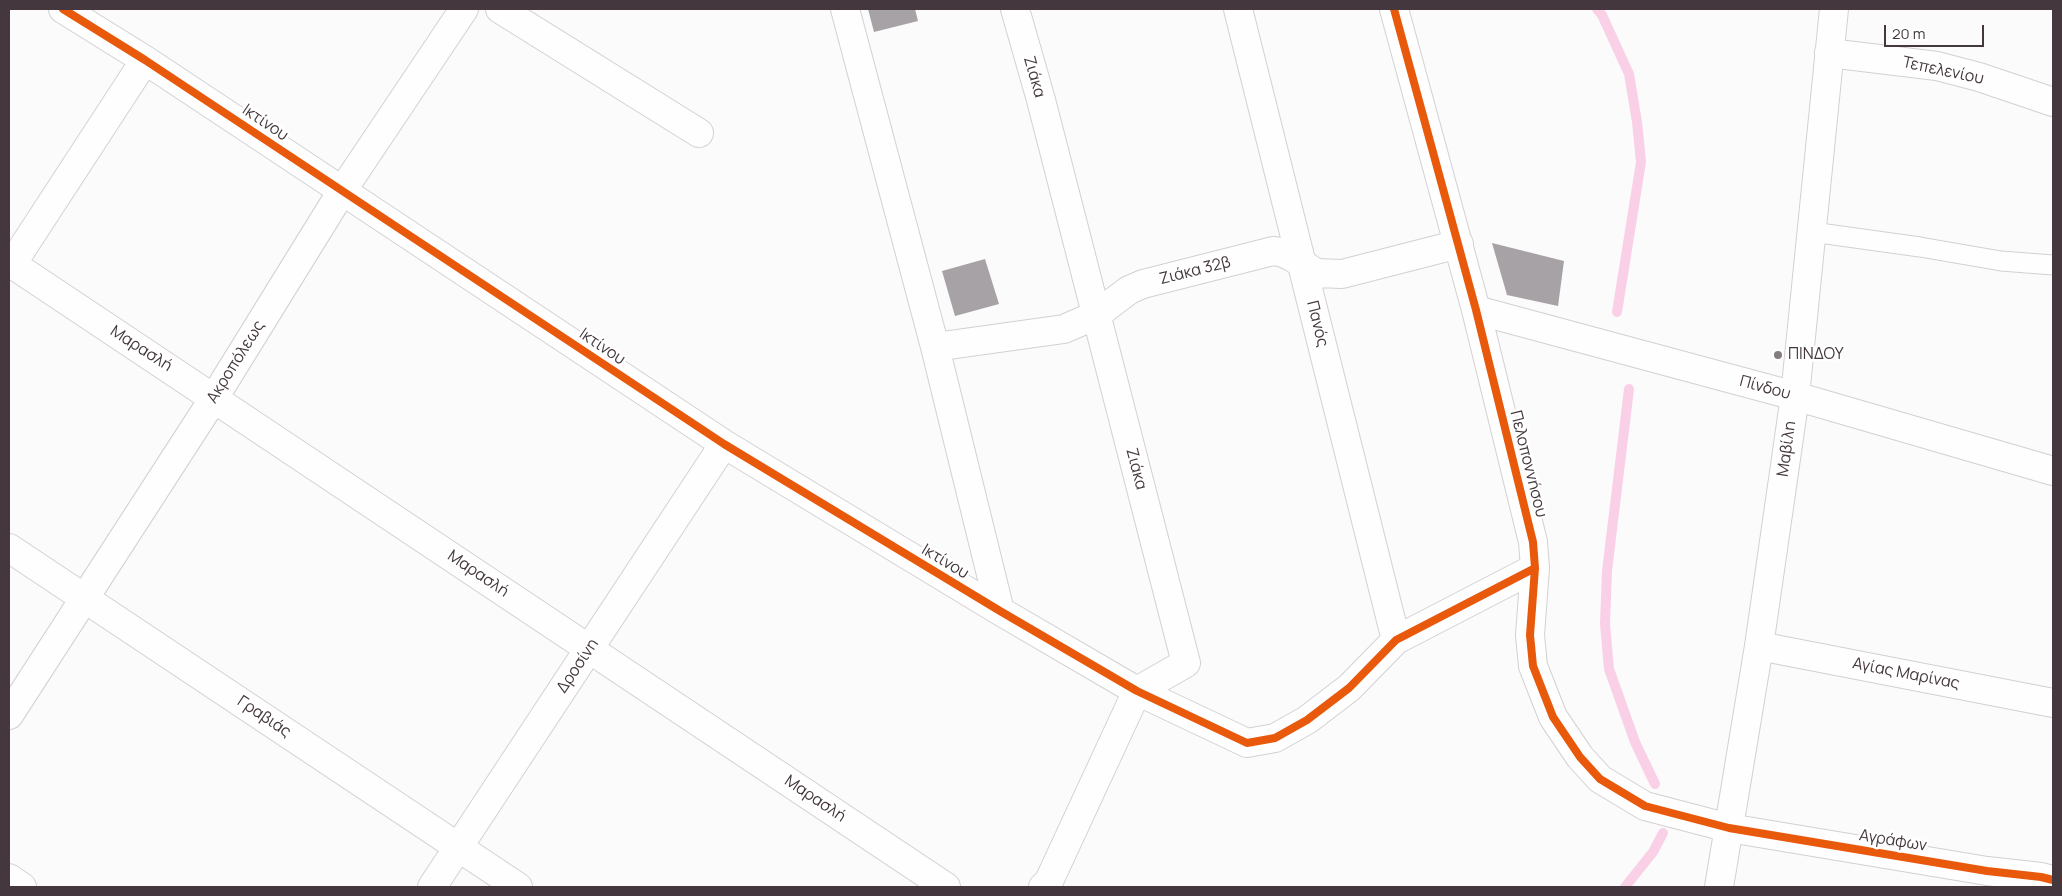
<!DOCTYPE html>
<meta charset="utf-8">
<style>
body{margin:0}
#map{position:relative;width:2062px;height:896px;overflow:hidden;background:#fbfbfb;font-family:Manrope,sans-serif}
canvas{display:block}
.frame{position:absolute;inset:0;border:10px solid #44383e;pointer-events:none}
.scale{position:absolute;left:1884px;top:25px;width:100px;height:22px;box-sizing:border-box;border:2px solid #44383e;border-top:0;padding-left:6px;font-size:15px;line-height:18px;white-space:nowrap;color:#44383e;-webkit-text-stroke:4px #fff;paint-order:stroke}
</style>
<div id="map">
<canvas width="2062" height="896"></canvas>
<div class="frame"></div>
<div class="scale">20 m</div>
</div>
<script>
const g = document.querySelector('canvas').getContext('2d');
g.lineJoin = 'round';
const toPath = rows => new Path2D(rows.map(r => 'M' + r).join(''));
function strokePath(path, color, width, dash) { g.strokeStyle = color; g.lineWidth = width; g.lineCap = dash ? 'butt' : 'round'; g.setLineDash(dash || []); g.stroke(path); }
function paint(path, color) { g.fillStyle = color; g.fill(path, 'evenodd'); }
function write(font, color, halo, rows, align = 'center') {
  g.font = font + ' Manrope,sans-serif'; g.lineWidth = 5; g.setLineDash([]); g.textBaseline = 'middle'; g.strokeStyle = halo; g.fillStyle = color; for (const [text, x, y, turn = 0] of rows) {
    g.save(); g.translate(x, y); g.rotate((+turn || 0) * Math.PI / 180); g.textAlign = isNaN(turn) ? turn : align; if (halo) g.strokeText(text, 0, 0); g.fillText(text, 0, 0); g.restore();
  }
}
const stream = toPath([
 [1597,9,1602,15,1629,74,1637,122,1641,162,1617,312],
 [1629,389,1607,571,1605,624,1609,669,1635,742,1655,784],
 [1625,887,1653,852,1663,833]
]);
const building = toPath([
 [868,9,915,9,918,21,874,32],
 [1492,243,1564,261,1558,306,1507,295],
 [985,259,999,304,955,316,942,271]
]);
const service = toPath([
 [1812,232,1920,247,2001,261,2053,265]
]);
const minor = toPath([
 [63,9,145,60,724,444,1000,611,1137,691,1247,743,1275,738,1307,720,1349,688,1396,640,1535,568],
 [500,9,699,133],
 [845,9,935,347,1000,611],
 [1015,9,1041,100,1186,663,1137,691,1049,881,1043,887],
 [1238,9,1396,640],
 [1394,9,1476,310,1533,542,1535,568,1530,635,1533,666,1553,717,1580,757,1600,779,1645,806,1729,828,1987,871,2041,877,2053,880],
 [1829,53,1937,66,1979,77,2053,102],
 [9,262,946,887],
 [12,264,145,60],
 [1476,310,1795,396,2053,471],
 [935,347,1064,329,1096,315,1129,290,1143,284,1273,251,1281,252,1292,257,1316,273,1342,274,1459,244],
 [9,548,518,887],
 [1759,646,2053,703],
 [9,715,214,398,342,191,464,9],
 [9,878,22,887],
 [432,887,724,444]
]);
const tertiary = toPath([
 [1719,887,1759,646,1795,396,1834,9]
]);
const cycleway = toPath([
 [63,9,145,60,724,444,1000,611,1137,691,1247,743,1275,738,1307,720,1349,688,1396,640,1535,568],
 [1394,9,1476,310,1533,542,1535,568,1530,635,1533,666,1553,717,1580,757,1600,779,1645,806,1729,828,1987,871,2041,877,2053,880]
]);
const markers = [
 [1778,355,5,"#847c80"]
];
const streetNames = [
 ["Τεπελενίου",1943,71,12],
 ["Ζιάκα",1034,77,74],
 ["Ικτίνου",265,123,34],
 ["Ζιάκα 32β",1195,271,-14],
 ["Πανός",1317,324,76],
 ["Ικτίνου",602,347,34],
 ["Μαρασλή",141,349,33],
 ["Ακροπόλεως",236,362,-58],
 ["Πίνδου",1765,388,15],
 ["Μαβίλη",1787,449,-82],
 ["Πελοποννήσου",1528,464,76],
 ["Ζιάκα",1136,469,75],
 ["Ικτίνου",945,562,31],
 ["Μαρασλή",478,574,34],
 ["Δροσίνη",578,666,-56],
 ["Αγίας Μαρίνας",1906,674,11],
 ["Γραβιάς",264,717,34],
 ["Μαρασλή",815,799,34],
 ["Αγράφων",1893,841,9]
];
const poiNames = [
 ["ΠΙΝΔΟΥ",1788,355]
];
strokePath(stream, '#fad0e7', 10);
paint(building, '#a7a2a5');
strokePath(service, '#d4d0d2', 21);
strokePath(minor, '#d4d0d2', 30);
strokePath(tertiary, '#d4d0d2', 30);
strokePath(service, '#fefefe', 19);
strokePath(minor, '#fefefe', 28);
strokePath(tertiary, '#fefefe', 28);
strokePath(cycleway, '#e8590c', 8);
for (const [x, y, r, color] of markers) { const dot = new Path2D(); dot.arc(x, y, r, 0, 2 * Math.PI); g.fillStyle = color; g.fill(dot); strokePath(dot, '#fff', 2); }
write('16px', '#44383e', '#fff', streetNames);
write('16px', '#44383e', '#fff', poiNames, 'left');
</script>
